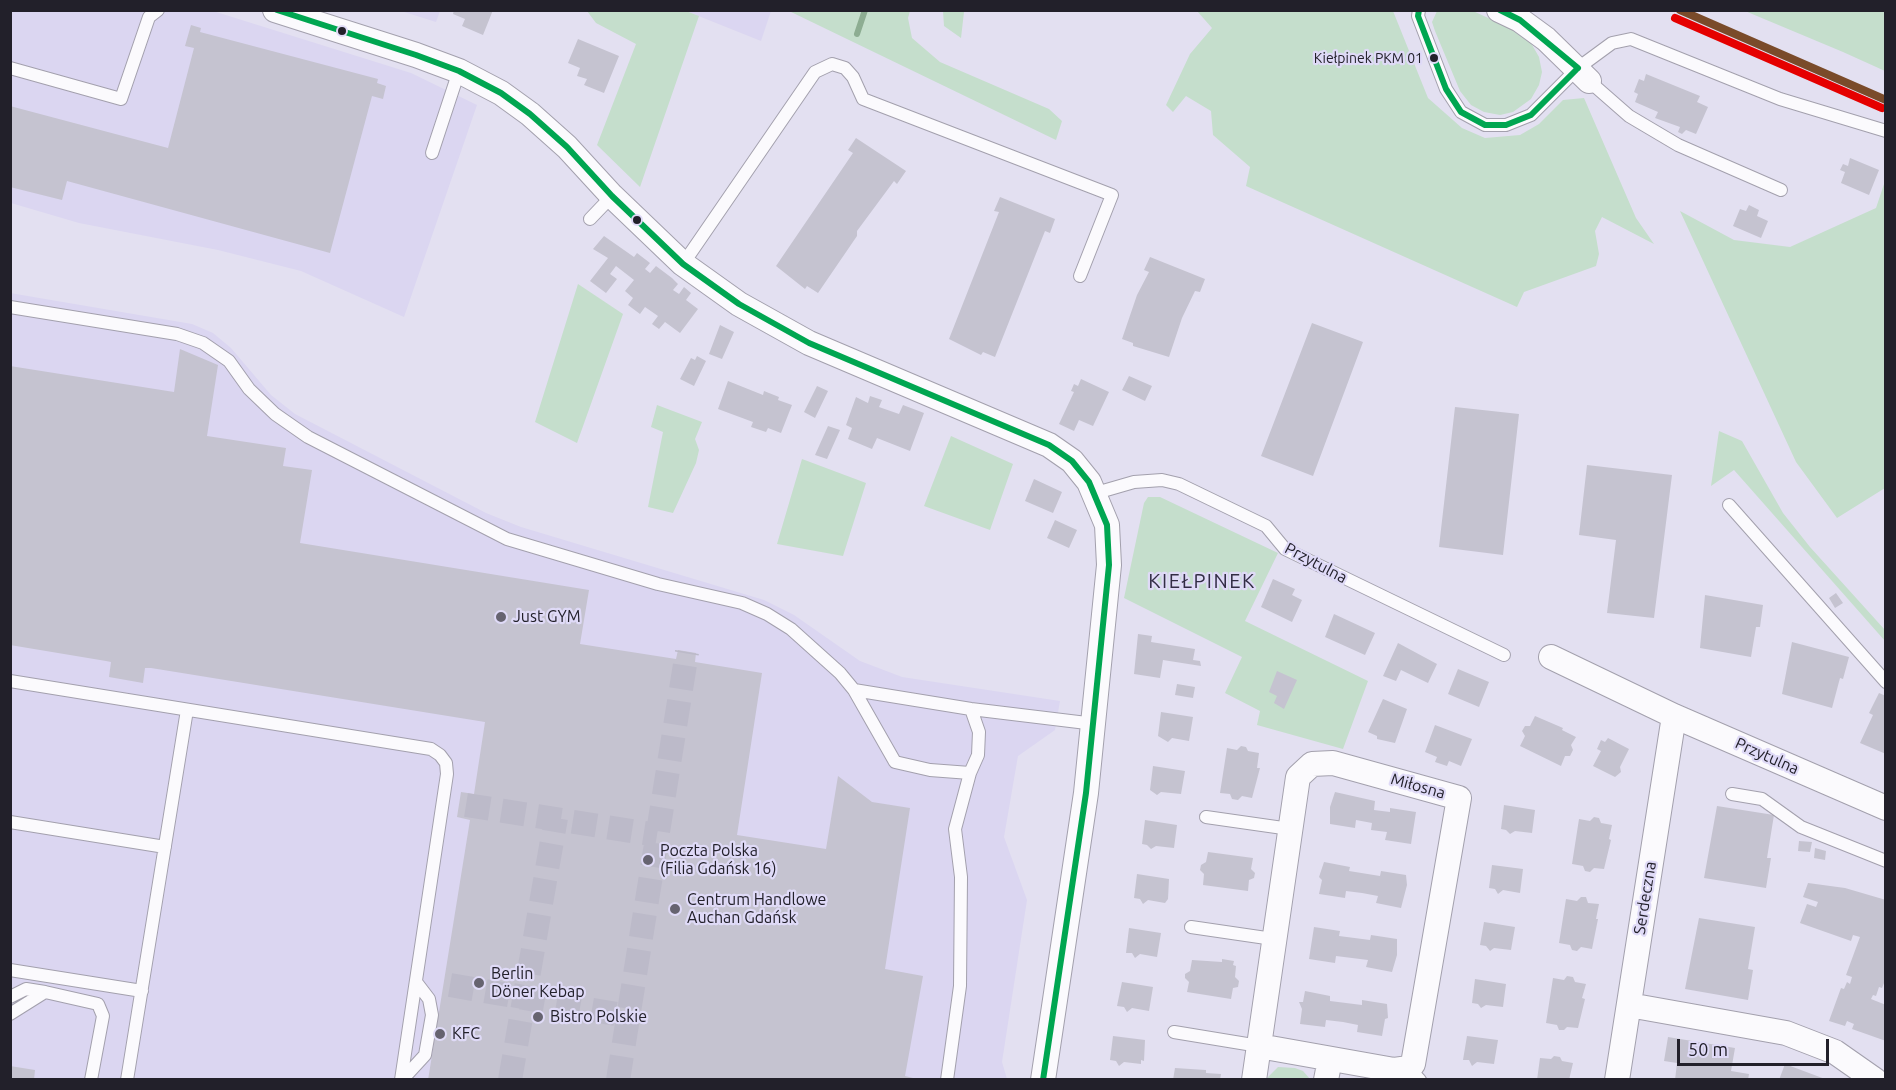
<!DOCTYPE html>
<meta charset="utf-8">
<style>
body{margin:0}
#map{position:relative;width:1896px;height:1090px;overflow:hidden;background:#e3e0f1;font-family:Ubuntu,sans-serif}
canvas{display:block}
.frame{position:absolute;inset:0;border:12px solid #22202a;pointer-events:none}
.scale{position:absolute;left:1677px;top:1039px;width:152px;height:27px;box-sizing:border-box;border:3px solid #22202a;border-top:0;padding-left:8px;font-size:18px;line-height:21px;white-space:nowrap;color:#22202a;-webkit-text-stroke:4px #dfdaf7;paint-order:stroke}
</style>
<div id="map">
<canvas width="1896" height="1090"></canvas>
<div class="frame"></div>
<div class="scale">50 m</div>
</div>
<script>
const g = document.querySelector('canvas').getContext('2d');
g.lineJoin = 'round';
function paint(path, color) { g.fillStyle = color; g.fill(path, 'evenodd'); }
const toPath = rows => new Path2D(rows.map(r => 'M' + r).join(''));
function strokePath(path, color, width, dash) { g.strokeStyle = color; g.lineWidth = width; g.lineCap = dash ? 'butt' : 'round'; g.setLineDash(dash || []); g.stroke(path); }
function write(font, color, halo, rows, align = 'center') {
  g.font = font + ' Ubuntu,sans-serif'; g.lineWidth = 4.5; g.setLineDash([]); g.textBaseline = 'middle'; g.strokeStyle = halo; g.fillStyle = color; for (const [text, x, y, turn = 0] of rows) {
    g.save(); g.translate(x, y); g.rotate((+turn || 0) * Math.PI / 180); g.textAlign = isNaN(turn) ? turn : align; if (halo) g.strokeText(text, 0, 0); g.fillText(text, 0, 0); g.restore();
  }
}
const built = toPath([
 [10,11,213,11,411,73,477,105,404,317,301,271,218,250,79,223,11,203],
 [401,11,440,11,436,22],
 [686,11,771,11,761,41],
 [10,293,192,324,213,333,231,348,271,395,295,414,486,513,521,527,764,600,794,615,860,661,902,677,1060,701,1055,730,1018,756,1004,837,1027,900,1002,1062,1007,1079,11,1079]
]);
const green = toPath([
 [686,11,699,16,640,187,597,145,636,44,596,23,587,11],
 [789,11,910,11,908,18,912,38,940,62,1049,109,1062,121,1056,140],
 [943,11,943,10,980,11,964,12,961,38,944,26],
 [1197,11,1393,11,1428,98,1462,128,1485,138,1520,135,1539,124,1563,100,1584,98,1636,218,1654,244,1602,217,1595,231,1599,254,1596,266,1524,292,1517,307,1246,186,1250,167,1213,135,1211,111,1186,96,1173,112,1166,105,1190,54,1212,28],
 [1437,11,1473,11,1510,28,1531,43,1539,57,1542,72,1539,85,1531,99,1513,112,1500,115,1484,112,1471,105,1460,91,1435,31,1432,22],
 [1745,11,1885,11,1885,71,1843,52],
 [1885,181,1885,488,1837,518,1796,462,1680,211,1734,240,1790,247,1876,208],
 [578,284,623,314,577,443,535,422],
 [657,405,702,422,695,439,699,450,696,463,673,513,648,507,663,432,651,427],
 [1719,431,1742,441,1783,513,1810,547,1885,630,1885,641,1734,470,1711,486],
 [951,436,1013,464,990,530,924,506],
 [802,459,866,483,843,556,777,544],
 [1148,497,1160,497,1278,553,1245,621,1368,681,1343,749,1257,725,1260,711,1225,693,1242,657,1124,598,1144,503],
 [1278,1067,1295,1068,1303,1071,1310,1079,1265,1080]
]);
const stream = toPath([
 [857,34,865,10]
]);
const building = toPath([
 [454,10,493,10,483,35,462,26,465,19,453,14],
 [191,25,201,28,200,32,378,79,377,83,386,86,383,99,372,96,330,253,67,181,62,200,10,187,10,106,168,148,194,48,185,46],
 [578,39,619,56,604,93,584,85,587,79,577,76,580,68,568,63],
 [1646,74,1700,96,1697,102,1708,107,1696,134,1686,130,1682,134,1678,132,1680,127,1655,118,1658,112,1635,102,1638,94,1634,92,1639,79,1644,81],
 [856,138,906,171,897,184,894,181,857,231,857,236,818,293,807,286,805,289,776,266,853,153,848,150],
 [1850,158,1879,170,1869,195,1841,183,1845,172,1840,170,1843,164,1848,166],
 [1000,197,1055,219,1050,233,1045,231,995,357,983,352,981,355,949,339,999,212,994,211],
 [1749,205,1759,210,1757,216,1768,221,1761,238,1733,226,1740,209,1746,211],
 [604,236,634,257,637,253,650,263,645,269,650,273,656,266,672,278,678,284,673,290,679,294,684,287,691,293,686,300,698,309,680,333,665,322,659,329,652,324,658,316,645,307,640,314,628,305,633,298,625,291,634,280,616,266,610,274,617,279,606,293,590,281,608,258,593,249],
 [1150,257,1205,279,1200,292,1195,291,1182,318,1169,357,1133,346,1133,343,1122,339,1137,295,1149,272,1144,270],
 [1312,323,1363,342,1313,476,1261,456],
 [720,325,734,332,722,359,709,354],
 [180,349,218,365,207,436,286,448,283,466,312,470,300,543,589,590,580,644,676,659,678,650,696,653,695,662,762,673,737,835,826,849,838,776,872,802,910,808,885,969,923,976,905,1076,921,1080,428,1080,470,820,457,817,461,792,474,794,485,722,151,668,145,668,143,683,109,677,111,662,106,661,10,645,10,366,174,392],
 [697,356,706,361,694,386,680,379,691,358,695,360],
 [1129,376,1152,386,1145,401,1122,390],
 [1081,379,1109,392,1093,426,1079,420,1074,431,1059,424,1074,392,1071,391,1074,384,1078,386],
 [728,381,763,395,764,391,779,397,778,400,792,405,781,433,768,428,766,432,751,427,753,422,718,409],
 [817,386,828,391,815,418,804,412],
 [870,396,882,400,879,407,899,414,903,405,924,413,910,451,877,438,872,449,848,439,852,428,846,425,856,397,868,403],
 [1455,407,1519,414,1503,555,1439,547],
 [828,426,840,430,827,459,815,455],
 [1587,465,1672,475,1654,618,1607,613,1616,540,1579,535],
 [1034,479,1062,492,1053,513,1025,501],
 [1055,520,1077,530,1069,548,1047,538],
 [1273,579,1295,589,1292,595,1302,600,1292,622,1261,607],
 [1836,593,1843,603,1835,608,1829,598],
 [1705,595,1763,605,1760,627,1756,627,1751,657,1700,648],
 [1334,614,1375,633,1365,655,1325,637],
 [1138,634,1152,636,1151,642,1195,649,1193,660,1200,661,1201,666,1163,660,1160,678,1134,674],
 [1792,642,1849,657,1843,679,1840,678,1832,708,1782,694],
 [1398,643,1437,664,1428,683,1401,670,1396,681,1383,676],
 [1458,669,1489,682,1479,707,1448,694],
 [1277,671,1297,680,1284,709,1274,703,1277,696,1269,692],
 [1177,684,1195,687,1193,698,1175,695],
 [1879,693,1886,696,1886,754,1860,743,1873,715,1869,713],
 [1383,699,1407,709,1395,743,1377,739,1377,736,1368,732],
 [1161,712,1193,717,1189,741,1172,738,1168,742,1158,736],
 [1535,716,1563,728,1562,730,1576,737,1571,745,1573,750,1570,756,1565,756,1561,766,1520,746,1525,736,1522,731,1525,726,1530,726],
 [1435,725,1472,739,1461,766,1449,761,1447,766,1435,762,1437,757,1425,752],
 [1608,738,1629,749,1620,767,1621,772,1615,777,1593,766,1601,751,1597,749,1601,740,1605,742],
 [1241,746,1246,747,1248,751,1259,753,1257,768,1260,768,1252,798,1242,796,1238,800,1232,799,1230,794,1220,793,1227,748,1237,750],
 [1153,766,1185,771,1181,794,1161,792,1157,795,1150,790],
 [1335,792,1375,801,1374,810,1390,812,1390,808,1416,812,1411,844,1385,840,1387,832,1371,830,1372,823,1356,820,1355,828,1330,824,1330,807],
 [1504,805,1535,810,1532,833,1515,831,1510,834,1506,830,1501,829],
 [1717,806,1774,815,1767,858,1771,858,1766,888,1704,878],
 [1594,817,1599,818,1601,823,1612,825,1609,839,1611,840,1604,869,1594,868,1590,872,1585,871,1583,866,1572,864,1579,819,1590,821],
 [1145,820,1177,825,1174,848,1156,846,1151,849,1147,845,1142,844],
 [1799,841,1812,842,1810,852,1798,851],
 [1815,848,1826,851,1825,860,1814,858],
 [1208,852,1253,858,1251,869,1255,873,1254,878,1249,880,1248,891,1203,885,1204,874,1200,870,1201,865,1206,862],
 [1324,862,1350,867,1349,871,1380,876,1381,871,1406,875,1407,885,1401,908,1376,903,1378,896,1362,893,1346,891,1345,898,1319,894,1322,880,1319,877],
 [1492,865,1523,869,1520,893,1503,890,1498,894,1495,889,1489,888],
 [1137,874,1169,879,1168,899,1165,903,1148,900,1143,904,1140,899,1134,898],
 [1808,883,1845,888,1886,900,1886,978,1882,988,1879,987,1876,996,1873,995,1871,999,1886,1005,1886,1041,1852,1029,1854,1024,1847,1021,1845,1026,1829,1021,1841,988,1844,989,1847,982,1850,984,1852,977,1846,975,1860,937,1853,935,1851,941,1800,923,1807,904,1816,907,1818,902,1803,897],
 [1581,897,1586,897,1588,903,1599,904,1596,919,1598,919,1592,949,1581,947,1577,951,1572,950,1570,945,1559,943,1566,899,1577,901],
 [1699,918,1755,927,1748,969,1753,970,1748,1000,1685,989],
 [1484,922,1515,927,1511,950,1494,948,1490,951,1486,946,1480,945],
 [1314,927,1340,931,1339,936,1370,940,1371,935,1397,939,1397,955,1392,972,1366,967,1368,960,1336,956,1335,963,1309,959],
 [1129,928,1161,933,1157,957,1140,954,1135,958,1132,953,1126,953],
 [1222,959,1234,961,1233,965,1236,966,1235,977,1239,981,1238,987,1233,988,1231,999,1187,992,1189,982,1185,978,1185,974,1190,971,1192,960,1222,962],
 [1567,976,1573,977,1575,982,1586,984,1582,998,1585,999,1578,1028,1567,1027,1564,1030,1559,1030,1557,1025,1546,1023,1553,978,1564,980],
 [1475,979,1506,984,1503,1007,1486,1005,1481,1008,1478,1004,1472,1003],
 [1122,982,1153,987,1149,1011,1132,1008,1127,1012,1124,1007,1117,1006],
 [1305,991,1330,996,1330,1001,1362,1005,1362,1000,1387,1004,1388,1018,1385,1019,1382,1036,1357,1032,1358,1025,1343,1022,1326,1020,1325,1027,1300,1024,1302,1009,1299,1002,1303,1002],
 [1113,1036,1145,1040,1144,1061,1141,1060,1141,1064,1124,1062,1119,1066,1116,1061,1110,1060],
 [1467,1036,1498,1040,1494,1064,1477,1062,1472,1066,1469,1060,1463,1060],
 [1668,1037,1735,1048,1731,1071,1749,1074,1748,1080,1675,1080,1677,1063,1664,1061],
 [1554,1056,1560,1057,1562,1061,1573,1063,1569,1080,1537,1080,1540,1058,1551,1059],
 [1785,1064,1825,1079,1825,1080,1779,1080],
 [10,1066,35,1070,34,1080,10,1080],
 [1175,1068,1206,1070,1206,1073,1221,1074,1220,1080,1173,1080]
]);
const streetTunnel = toPath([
 [466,805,657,835],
 [450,985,628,1016],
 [510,1080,556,818],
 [618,1080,687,652]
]);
const lane = toPath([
 [1419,10,1418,16,1446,89,1461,112,1485,125,1506,125,1531,115,1578,68,1612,43,1631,39,1780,99,1886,131],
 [10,68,121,99,149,17,158,10],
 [1589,81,1629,116,1678,145,1781,190],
 [432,153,459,71],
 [590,219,612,196],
 [683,264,815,72,832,64,845,68,853,77,863,99,1112,195,1080,276],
 [10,307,177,334,203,343,229,361,249,389,275,414,308,437,507,539,658,584,742,603,767,614,791,629,840,673,854,690,971,709,1095,724],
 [1096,493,1134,482,1162,480,1179,484,1266,526,1285,549,1504,655],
 [1729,505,1886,682],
 [10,681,431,749,440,755,446,763,447,774,401,1080],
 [854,690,895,762,930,770,970,773],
 [1732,794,1762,799,1801,827,1886,861],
 [1206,817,1290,829],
 [10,822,165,847],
 [1191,927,1273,939],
 [10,970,142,991],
 [10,997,26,989,45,992],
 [10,1014,45,992,98,1004,103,1016,91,1080],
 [1174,1032,1259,1046],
 [1409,1068,1420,1080],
 [127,1080,187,710],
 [402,1080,425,1055,432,1015,429,999,416,982],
 [947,1080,960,986,961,877,955,829,970,773,978,755,979,732,971,709]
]);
const street = toPath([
 [275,10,416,55,459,71,501,93,530,114,567,147,612,196,683,264,739,304,809,343,1049,445,1072,461,1089,482,1107,525,1109,565,1086,793,1043,1080],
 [1499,10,1520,20,1546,39,1589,81],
 [1551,657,1674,716,1886,808],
 [1629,1005,1786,1033,1835,1052,1875,1080],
 [1254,1080,1298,777,1312,764,1333,763,1459,798,1413,1064,1409,1068,1394,1070,1259,1046],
 [1326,1080,1330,1059],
 [1617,1080,1674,716]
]);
const bus1 = toPath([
 [277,10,416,55,459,71,501,93,530,114,567,147,612,196,683,264,739,304,809,343,1049,445,1072,461,1089,482,1107,525,1109,565,1086,793,1043,1080],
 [1419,10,1418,16,1446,89,1461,112,1485,125,1506,125,1531,115,1578,68],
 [1500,10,1520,20,1578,68]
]);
const rail1 = toPath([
 [1680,10,1886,100]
]);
const rail2 = toPath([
 [1675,18,1882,108]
]);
const markers = [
 [342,31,5,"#22202a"],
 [1434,58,5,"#22202a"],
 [637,220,5,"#22202a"],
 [501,617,6,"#666370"],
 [648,860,6,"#666370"],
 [675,909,6,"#666370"],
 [479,983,6,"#666370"],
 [538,1017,6,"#666370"],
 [440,1034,6,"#666370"]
];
const busNames = [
 ["Kiełpinek PKM 01",1423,58]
];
const streetNames = [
 ["Przytulna",1316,563,28],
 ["Przytulna",1767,756,24],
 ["Miłosna",1418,786,16],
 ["Serdeczna",1645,898,-81]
];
const poiNames = [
 ["Just GYM",513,617],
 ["Poczta Polska",660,851],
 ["(Filia Gdańsk 16)",660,869],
 ["Centrum Handlowe",687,900],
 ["Auchan Gdańsk",687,918],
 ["Berlin",491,974],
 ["Döner Kebap",491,992],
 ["Bistro Polskie",550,1017],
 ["KFC",452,1034]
];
const quarterNames = [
 ["KIEŁPINEK",1202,581]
];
paint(built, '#dbd6f1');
paint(green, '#c5decc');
strokePath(stream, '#8dad92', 6);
paint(building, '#c5c3d0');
strokePath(streetTunnel, '#bcbac9', 24, [24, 12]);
strokePath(lane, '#a3a0ad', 14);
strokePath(street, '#a3a0ad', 26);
strokePath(lane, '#fbfafd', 12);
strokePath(street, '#fbfafd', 24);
strokePath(bus1, '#00a651', 6);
strokePath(rail1, '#7a4b2a', 8);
strokePath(rail2, '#e50000', 8);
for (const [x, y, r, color] of markers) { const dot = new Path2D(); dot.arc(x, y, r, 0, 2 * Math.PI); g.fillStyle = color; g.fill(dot); strokePath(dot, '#dfdaf7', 2); }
write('14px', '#22202a', '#dfdaf7', busNames, 'right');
write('16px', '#22202a', '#dfdaf7', streetNames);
write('16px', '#22202a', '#dfdaf7', poiNames, 'left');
g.letterSpacing = '1.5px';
write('20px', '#322d44', '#dfdaf7', quarterNames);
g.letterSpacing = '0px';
</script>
